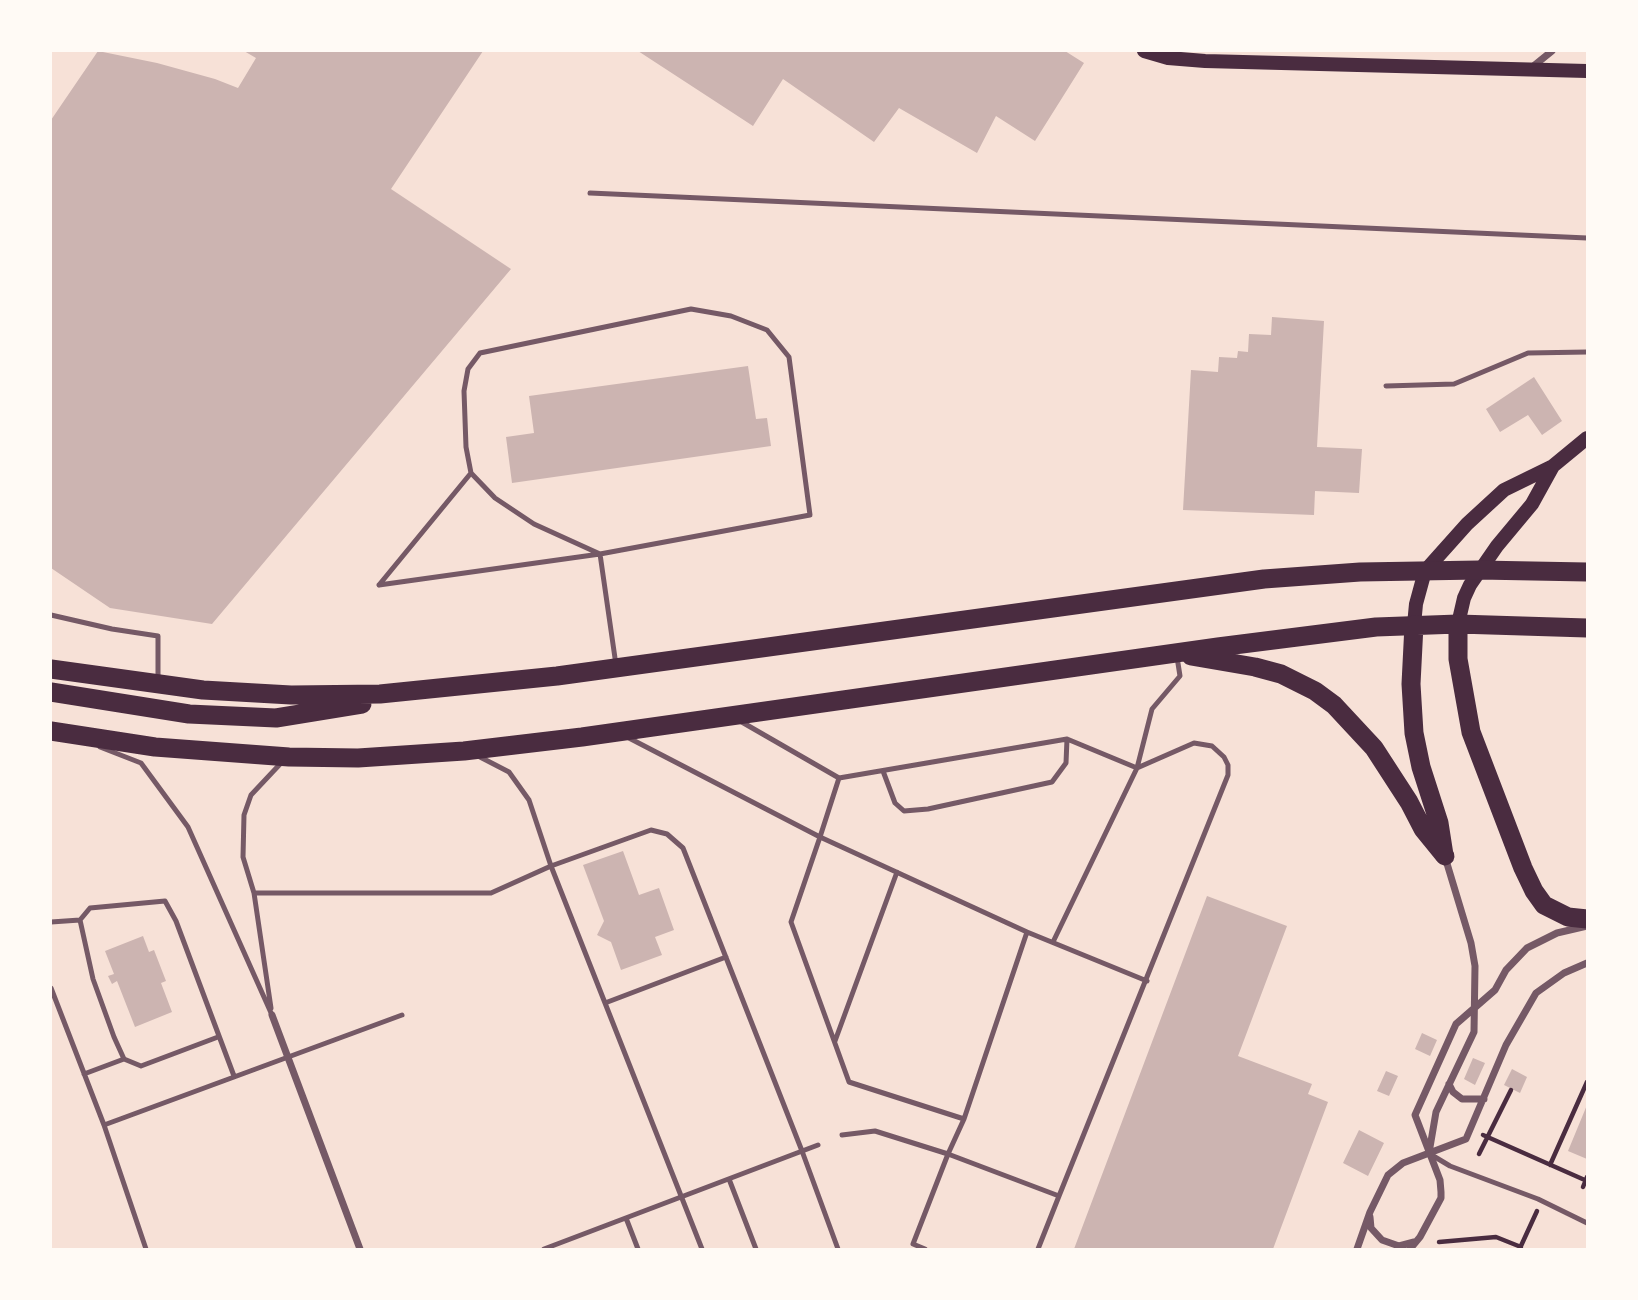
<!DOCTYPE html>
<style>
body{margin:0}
#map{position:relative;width:1638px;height:1300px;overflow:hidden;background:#f7e1d7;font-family:Ubuntu,sans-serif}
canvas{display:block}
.frame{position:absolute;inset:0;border:52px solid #fffaf5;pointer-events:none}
</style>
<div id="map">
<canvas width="1638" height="1300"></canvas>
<div class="frame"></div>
</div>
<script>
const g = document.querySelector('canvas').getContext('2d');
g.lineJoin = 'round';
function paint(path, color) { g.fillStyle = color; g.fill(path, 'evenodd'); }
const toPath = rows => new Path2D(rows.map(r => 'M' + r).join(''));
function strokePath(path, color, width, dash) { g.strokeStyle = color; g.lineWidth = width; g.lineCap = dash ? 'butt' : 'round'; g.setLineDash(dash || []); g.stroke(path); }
const building = toPath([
 [98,51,157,63,215,79,238,88,256,58,244,51,483,51,391,189,511,269,212,624,110,608,51,568,51,120],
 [638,51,1065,51,1084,63,1035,141,996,116,977,153,899,108,874,142,783,79,753,126],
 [1272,317,1324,321,1317,447,1362,449,1359,493,1315,491,1314,515,1183,510,1191,370,1218,372,1219,357,1237,358,1238,351,1248,352,1249,334,1271,335],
 [748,366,756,419,767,418,771,446,512,483,506,437,534,433,529,396],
 [1534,377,1562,421,1542,435,1528,415,1500,432,1486,409],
 [623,851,639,895,659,888,674,930,655,937,662,955,621,970,611,942,597,935,604,921,583,865],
 [1207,896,1287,926,1238,1056,1312,1084,1308,1094,1328,1102,1273,1249,1074,1249],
 [143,936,149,952,154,950,166,981,161,983,172,1012,135,1027,117,981,112,984,108,976,114,974,105,951],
 [1422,1033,1437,1040,1430,1056,1415,1049],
 [1473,1058,1485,1063,1475,1085,1464,1079],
 [1512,1069,1527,1077,1520,1093,1504,1085],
 [1386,1071,1398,1076,1389,1096,1377,1091],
 [1587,1105,1587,1159,1568,1151],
 [1359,1130,1384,1143,1368,1176,1343,1163]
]);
const path = toPath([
 [1483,1135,1587,1181],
 [1479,1154,1511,1090],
 [1550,1165,1587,1082],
 [1583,1187,1587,1177],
 [1439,1242,1496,1237,1521,1247],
 [1520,1248,1537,1211]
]);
const service = toPath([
 [590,193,1587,238],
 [1386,386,1454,384,1528,353,1587,352],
 [379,585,600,554,810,515,789,357,767,330,731,316,691,309,480,353,468,369,464,391,466,447,471,473,495,498,534,524,600,554,616,665],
 [379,585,471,473],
 [51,615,112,629,158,636,158,681],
 [740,721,839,778],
 [627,737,820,837,839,778,1067,739,1137,768,1194,743,1212,746,1224,757,1228,765,1228,775,1059,1196,948,1154,913,1244,925,1249],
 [100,747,141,763,188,827,272,1015],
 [480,757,509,772,529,800,551,866,702,1249],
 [883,771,895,803,904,811,928,809,1052,782,1066,763,1067,739],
 [254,893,491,893,551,866,651,830,667,834,683,848,802,1151,838,1249],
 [80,920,93,979,114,1037,124,1059,84,1074],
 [51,922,80,920,90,908,165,901,176,921,234,1076],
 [1027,932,1147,981],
 [1053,942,1137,768,1152,709,1180,676,1177,657],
 [51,988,104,1125],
 [605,1003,726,957],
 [271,1008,254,893,243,857,244,815,251,795,282,762],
 [835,1041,897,872],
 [124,1059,141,1066,218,1037],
 [842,1135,875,1131,948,1154,964,1119,1027,932,820,837,791,922,849,1082,964,1119],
 [1430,1154,1450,1166,1538,1199,1587,1223],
 [729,1179,756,1249],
 [626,1218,638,1249],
 [146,1249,104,1125,402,1015],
 [544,1249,818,1145],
 [1038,1249,1059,1196]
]);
const minor = toPath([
 [1531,68,1552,51],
 [272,1015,360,1249],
 [1449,1084,1453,1092,1462,1099,1484,1099],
 [1429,1153,1436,1112,1474,1032,1475,966,1471,943,1445,857],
 [1370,1217,1371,1228,1382,1240,1399,1246,1414,1242],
 [1357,1249,1370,1212,1388,1175,1403,1163,1466,1139,1506,1045,1536,993,1564,973,1587,963],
 [1410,1249,1420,1237,1441,1198,1441,1192,1440,1180,1415,1115,1456,1024,1495,990,1506,970,1527,948,1557,933,1587,926]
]);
const secondary = toPath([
 [1144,51,1168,58,1205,61,1587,71],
 [1458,624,1464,598,1470,585,1497,546,1532,504,1553,466],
 [1414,625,1416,604,1425,571,1467,524,1504,490,1553,466,1587,438]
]);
const trunk = toPath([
 [1458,624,1458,659,1471,732,1523,868,1534,891,1544,905,1568,917,1587,919],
 [1414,625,1411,684,1414,733,1421,767,1439,823,1444,855],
 [1191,656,1255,667,1281,674,1315,691,1334,705,1374,748,1409,802,1423,829,1445,856],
 [51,669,203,690,291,695,380,694,557,676,1264,579,1360,572,1479,570,1587,572],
 [51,692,189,714,276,718,362,704],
 [51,731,155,747,289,757,358,758,464,751,582,737,1218,647,1376,627,1458,624,1587,628]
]);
paint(building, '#ccb4b1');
strokePath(path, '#4a2c40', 4.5);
strokePath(service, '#755966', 5);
strokePath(minor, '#755966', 7);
strokePath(secondary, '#4a2c40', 14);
strokePath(trunk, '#4a2c40', 19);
</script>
